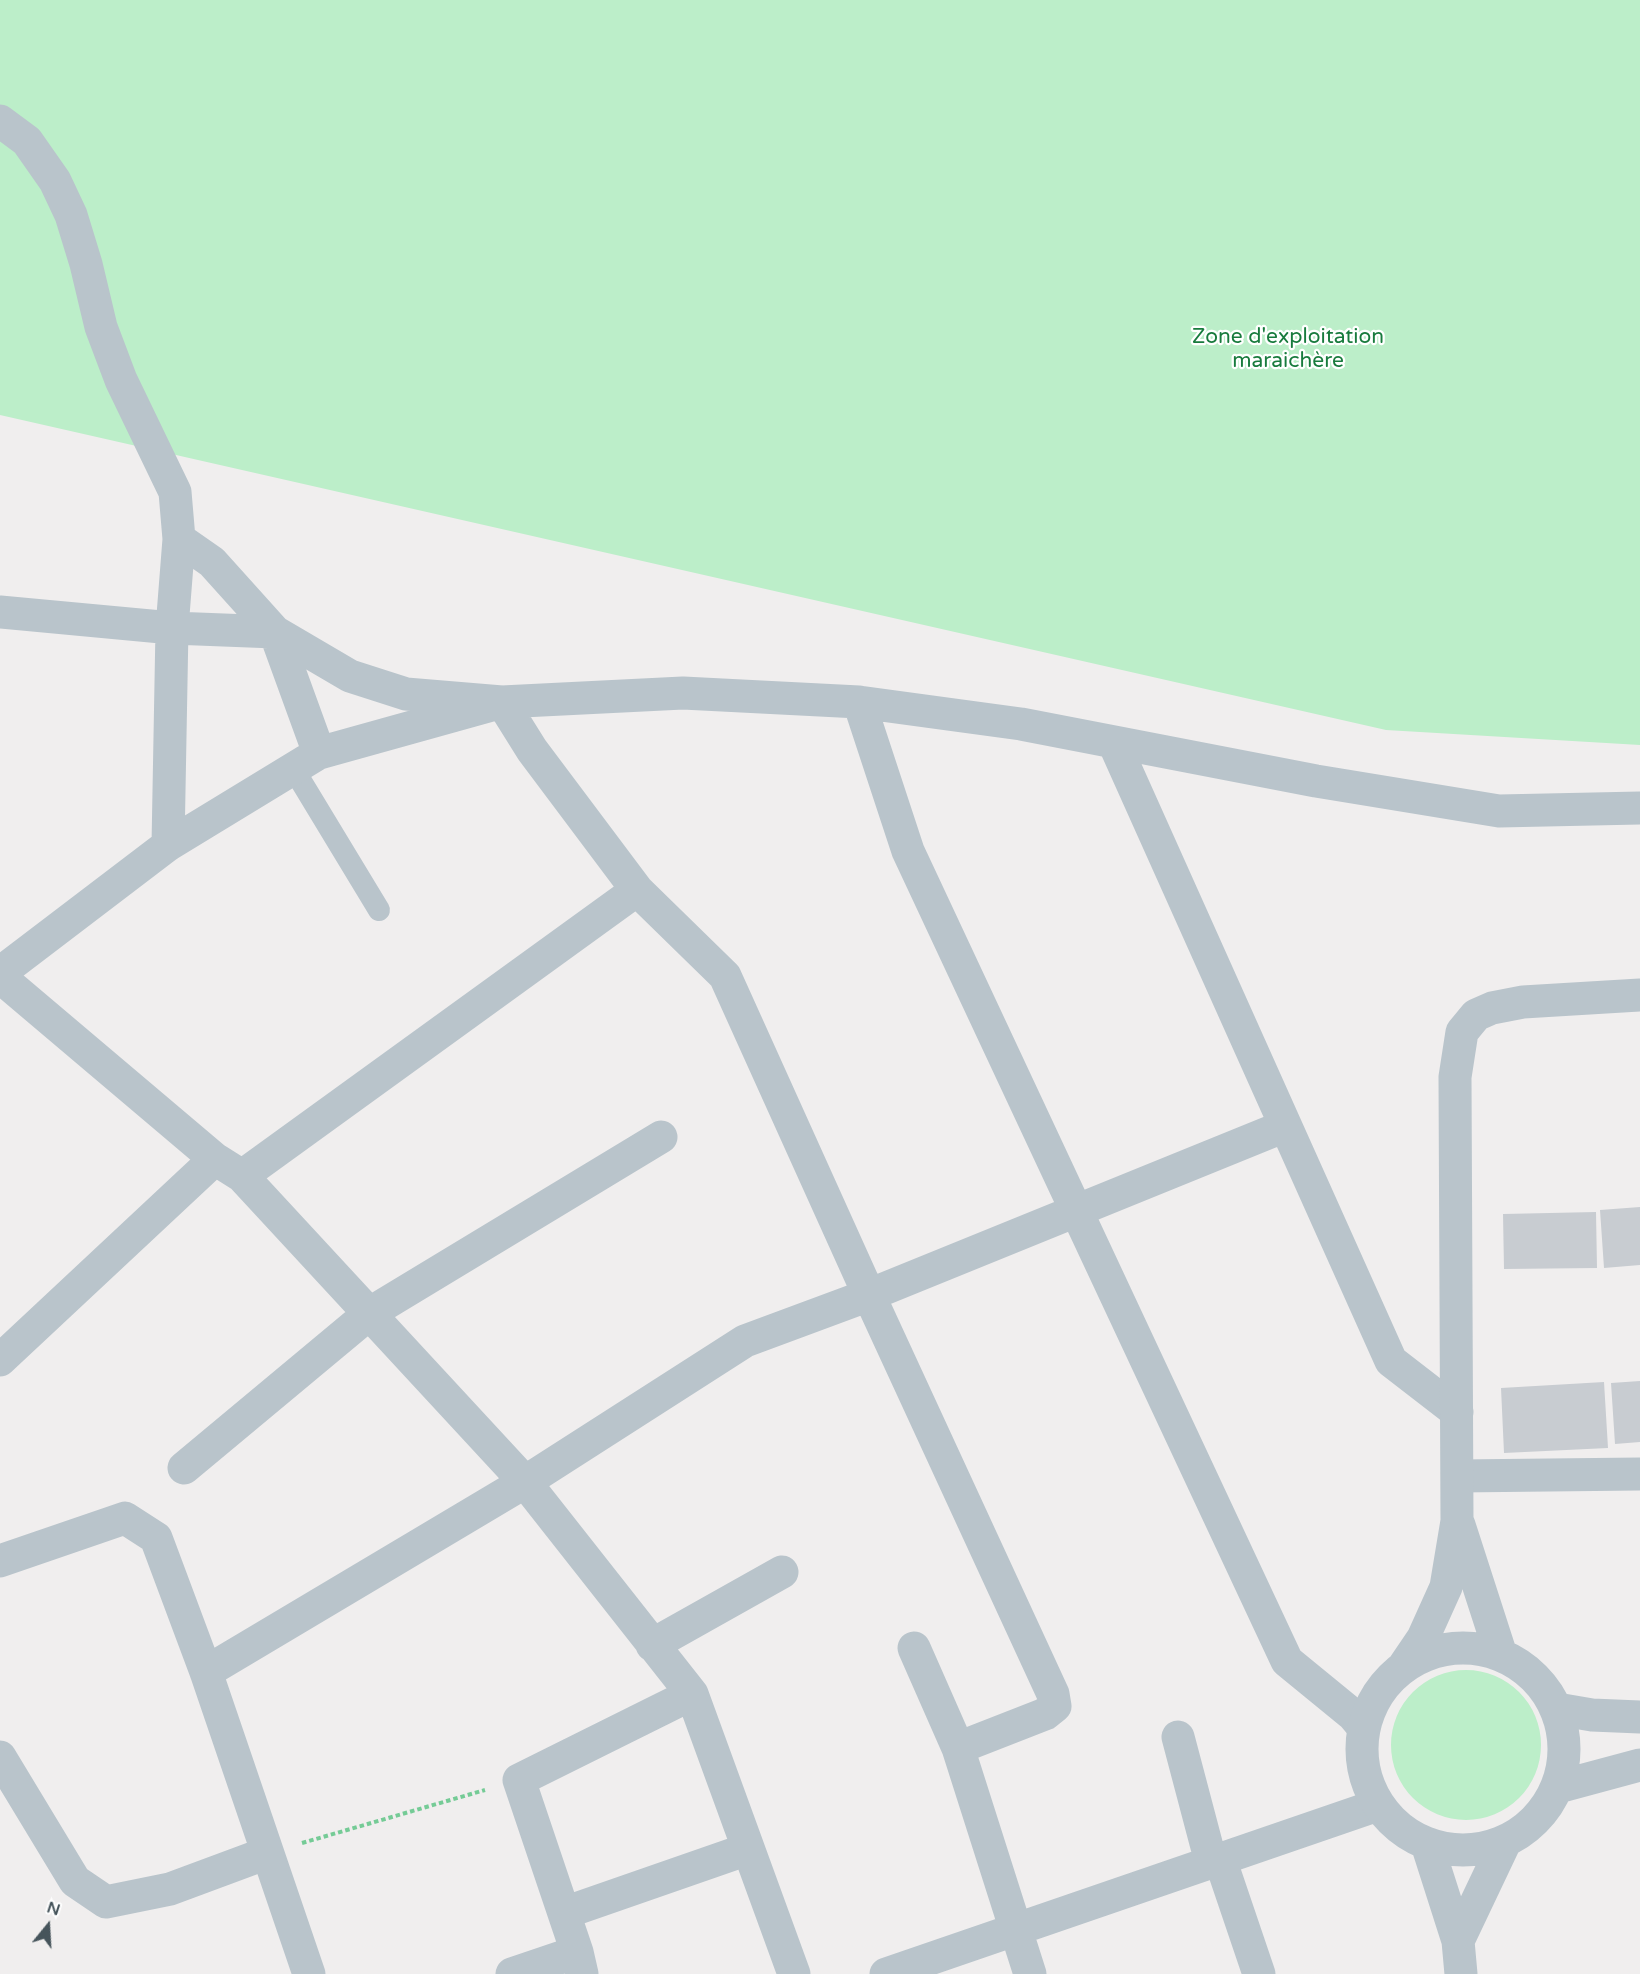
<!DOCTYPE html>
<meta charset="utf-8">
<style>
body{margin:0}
#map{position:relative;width:1640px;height:1974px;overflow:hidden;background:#f0eeee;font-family:"Varela Round",sans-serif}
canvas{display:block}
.north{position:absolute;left:18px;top:1896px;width:60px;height:60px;-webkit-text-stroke:4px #fff;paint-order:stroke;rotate:18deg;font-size:16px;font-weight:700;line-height:24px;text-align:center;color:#46545b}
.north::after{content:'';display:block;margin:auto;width:21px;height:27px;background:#46545b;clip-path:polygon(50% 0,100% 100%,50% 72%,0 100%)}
</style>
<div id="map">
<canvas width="1640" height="1974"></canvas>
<div class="north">N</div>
</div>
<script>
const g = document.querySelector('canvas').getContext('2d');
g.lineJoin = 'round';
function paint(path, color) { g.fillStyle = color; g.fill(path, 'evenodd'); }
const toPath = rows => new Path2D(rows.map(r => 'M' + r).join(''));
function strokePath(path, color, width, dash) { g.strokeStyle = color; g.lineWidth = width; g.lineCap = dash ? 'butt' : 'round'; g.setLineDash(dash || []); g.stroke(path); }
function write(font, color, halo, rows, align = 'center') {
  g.font = font + ' "Varela Round",sans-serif'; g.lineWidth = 4.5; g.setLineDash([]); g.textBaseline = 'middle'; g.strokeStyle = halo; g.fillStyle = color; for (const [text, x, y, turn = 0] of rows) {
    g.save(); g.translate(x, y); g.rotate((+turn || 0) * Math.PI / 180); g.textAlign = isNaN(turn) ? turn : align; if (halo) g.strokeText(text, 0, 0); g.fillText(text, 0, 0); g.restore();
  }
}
const green = toPath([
 [0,0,1640,0,1640,745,1386,730,0,415],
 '1391 1745a75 75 0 1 1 150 0a75 75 0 1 1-150 0Z'
]);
const building = toPath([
 [1640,1207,1640,1265,1604,1268,1600,1210],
 [1596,1212,1597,1268,1504,1269,1503,1214],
 [1640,1381,1640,1442,1615,1444,1611,1383],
 [1604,1382,1608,1448,1504,1453,1501,1388]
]);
const path = toPath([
 [302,1843,485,1790]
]);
const service = toPath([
 [293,768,379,910]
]);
const minor = toPath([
 [0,121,27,141,55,181,71,215,86,264,101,327,121,380,175,492,179,539,212,562,275,632,350,676,406,694,502,702,532,750,637,890,725,976,869,1295,1053,1694,1055,1706,1045,1714,958,1748],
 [0,612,172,628,275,632,319,753],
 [859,702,908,851,1287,1661,1353,1715,1363,1727],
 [1114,743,1391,1361,1457,1412],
 [168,845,172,628,179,539],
 [0,973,168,845,319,753,502,702,683,693,859,702,1021,724,1316,781,1499,811,1640,808],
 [0,977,215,1159,242,1176,525,1482,692,1694,794,1974],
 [242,1176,637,890],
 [0,1360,215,1159],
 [184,1468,370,1313,661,1137],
 [1458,1476,1640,1474],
 [0,1561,125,1518,156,1538,206,1672,309,1974],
 [652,1645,782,1572],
 [914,1648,958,1748,1030,1974],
 [206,1672,525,1482,745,1341,869,1295,1285,1126],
 [1178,1737,1211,1862],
 [0,1757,75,1881,106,1902,170,1889,267,1853],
 [1220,1859,1259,1974],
 [564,1913,748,1849],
 [512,1974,577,1952],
 [582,1974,577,1952,519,1780,692,1694],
 [886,1974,1378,1805]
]);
const tertiary = toPath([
 [1459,1525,1501,1655],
 '1362 1749a101 101 0 1 1 202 0a101 101 0 1 1-202 0Z',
 [1404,1666,1423,1638,1446,1587,1457,1521,1455,1077,1462,1032,1476,1015,1492,1008,1523,1002,1640,995],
 [1557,1709,1592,1715,1640,1717],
 [1558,1787,1640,1765],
 [1427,1844,1458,1941,1461,1974],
 [1458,1941,1505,1842]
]);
const parkNames = [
 ["Zone d'exploitation",1288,337],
 ["maraichère",1288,361]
];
paint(green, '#bceec9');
paint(building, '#c8ccd1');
strokePath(path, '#75cb96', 4, [4.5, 3]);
strokePath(service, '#b9c4cb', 22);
strokePath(minor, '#b9c4cb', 33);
strokePath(tertiary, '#b9c4cb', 33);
write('21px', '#187b3d', '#fff', parkNames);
</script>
